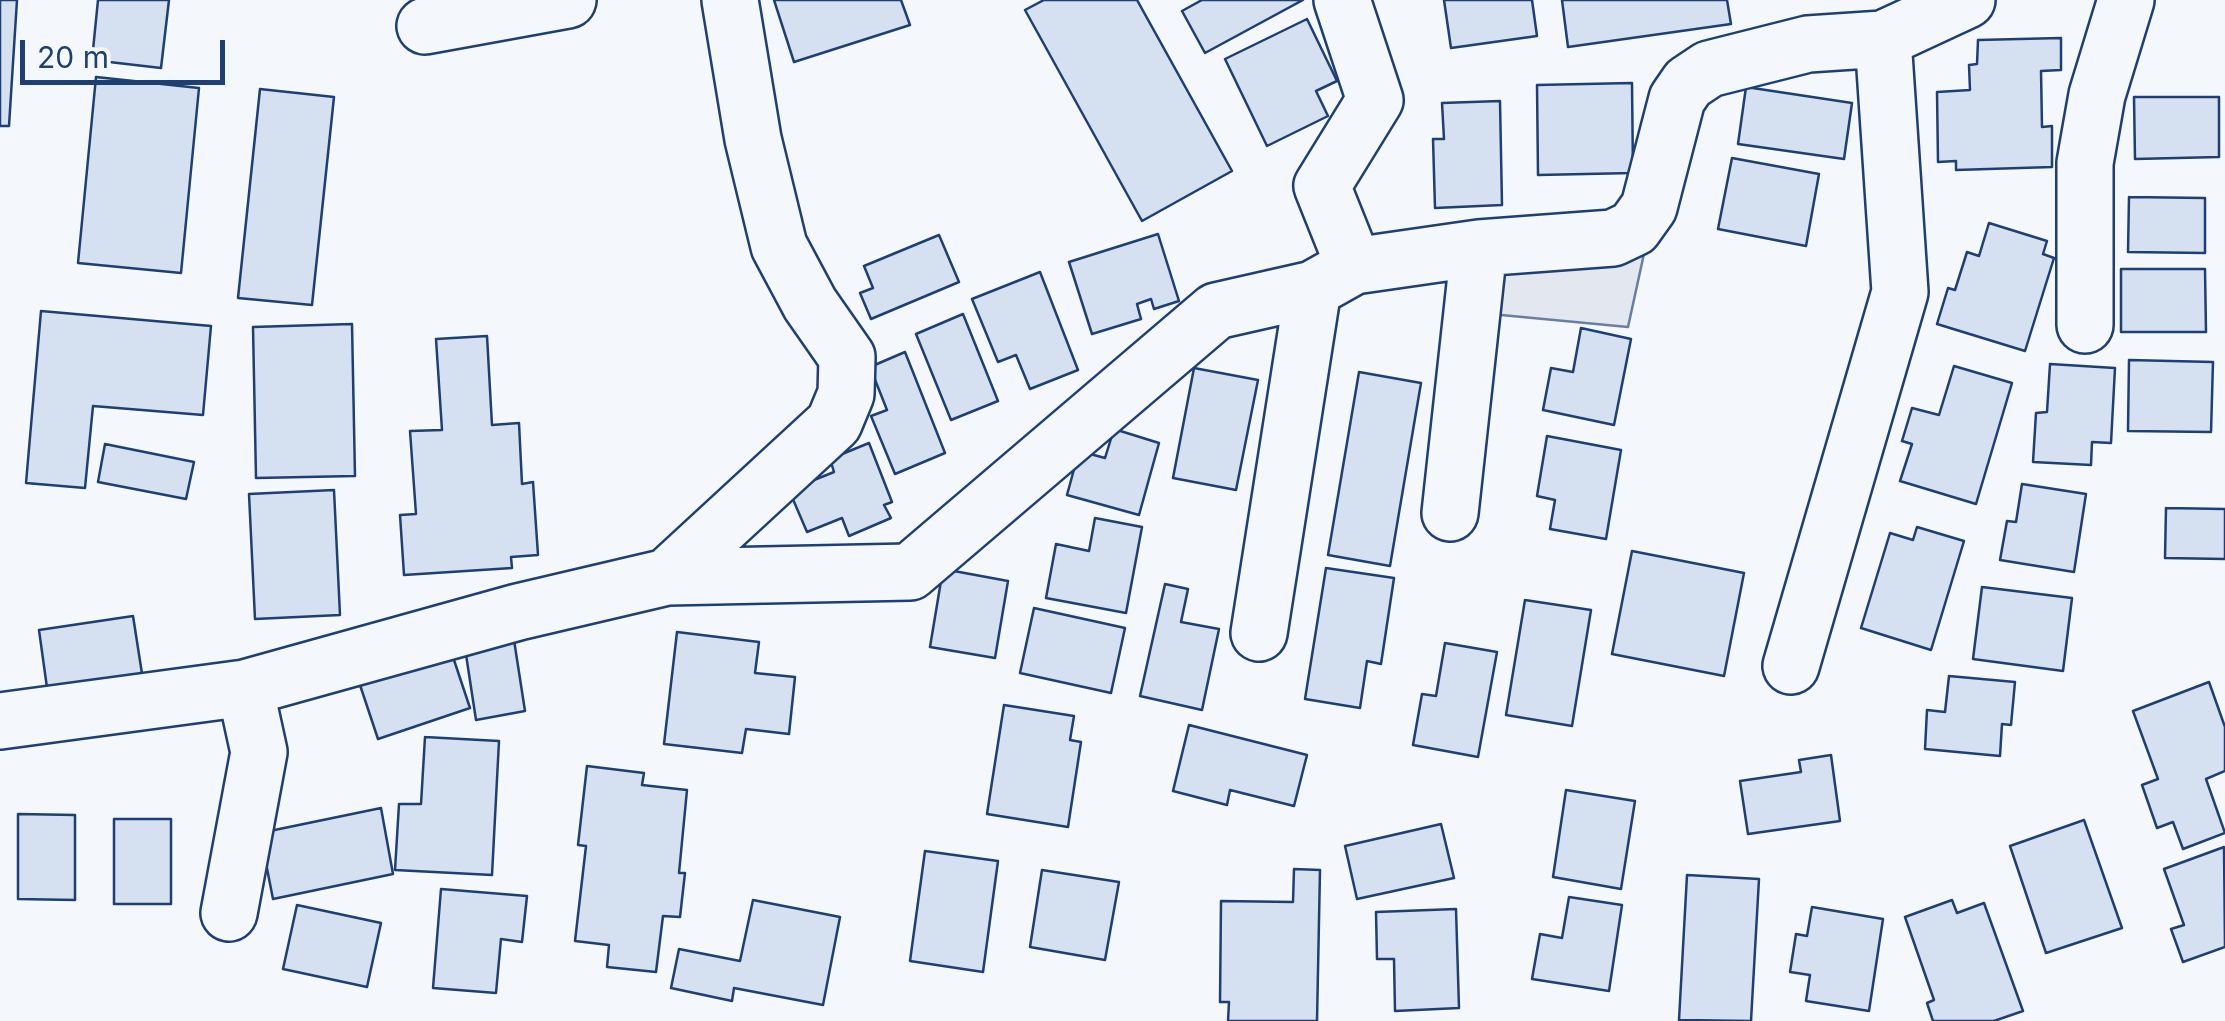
<!DOCTYPE html>
<style>
body{margin:0}
#map{position:relative;width:2225px;height:1021px;overflow:hidden;background:#f4f7fb;font-family:Inter,sans-serif}
canvas{display:block}
.scale{position:absolute;left:20px;top:40px;width:205px;height:45px;box-sizing:border-box;border:5px solid #1d3f73;border-top:0;padding-left:12px;font-size:30px;line-height:35px;white-space:nowrap;color:#1d3f73;-webkit-text-stroke:8px #f4f7fb;paint-order:stroke}
</style>
<div id="map">
<canvas width="2225" height="1021"></canvas>
<div class="scale">20 m</div>
</div>
<script>
const g = document.querySelector('canvas').getContext('2d');
g.lineJoin = 'round';
function paint(path, color) { g.fillStyle = color; g.fill(path, 'evenodd'); }
const toPath = rows => new Path2D(rows.map(r => 'M' + r).join(''));
function strokePath(path, color, width, dash) { g.strokeStyle = color; g.lineWidth = width; g.lineCap = dash ? 'butt' : 'round'; g.setLineDash(dash || []); g.stroke(path); }
const parking = toPath([
 [1647,240,1628,327,1480,313,1485,293,1511,268,1647,240]
]);
const building = toPath([
 [0,0,17,0,9,126,0,126,0,0],
 [98,0,169,0,161,68,92,60,98,0],
 [774,0,901,0,910,25,794,62,774,0],
 [1044,0,1137,0,1232,171,1142,221,1025,10,1044,0],
 [1202,0,1303,0,1205,53,1182,11,1202,0],
 [1444,0,1532,0,1537,36,1451,48,1444,0],
 [1562,0,1727,0,1731,24,1568,47,1562,0],
 [1307,19,1337,81,1316,91,1328,116,1267,146,1225,59,1307,19],
 [2061,38,2061,70,2041,71,2042,127,2052,126,2052,167,1956,170,1956,161,1938,162,1937,92,1970,90,1969,65,1977,64,1978,40,2061,38],
 [96,77,199,88,181,273,78,263,96,77],
 [1632,83,1633,173,1538,175,1537,85,1632,83],
 [1746,87,1852,103,1844,159,1738,144,1746,87],
 [260,89,334,97,312,305,238,298,260,89],
 [2134,97,2219,97,2219,157,2135,159,2134,97],
 [1500,101,1502,205,1435,208,1433,139,1444,139,1442,103,1500,101],
 [1732,158,1819,174,1806,246,1718,229,1732,158],
 [2129,197,2205,198,2205,253,2128,252,2129,197],
 [1989,223,2047,241,2043,254,2054,258,2025,351,1937,324,1948,288,1955,290,1967,252,1979,256,1989,223],
 [1158,234,1179,301,1154,309,1151,299,1137,304,1141,319,1092,334,1069,262,1158,234],
 [939,235,959,282,871,319,860,293,873,288,864,266,939,235],
 [2121,269,2205,269,2206,332,2121,332,2121,269],
 [1040,272,1078,370,1030,389,1016,355,998,362,972,299,1040,272],
 [41,311,211,326,203,415,93,406,85,488,26,483,41,311],
 [963,314,998,401,951,420,916,334,963,314],
 [352,324,355,476,256,478,253,327,352,324],
 [1581,328,1631,339,1614,425,1543,410,1551,368,1573,372,1581,328],
 [487,336,492,425,519,423,522,484,533,482,538,555,511,557,512,568,404,575,400,515,416,514,410,431,442,430,436,339,487,336],
 [905,352,945,453,895,474,871,416,887,410,870,367,905,352],
 [2129,360,2213,362,2211,432,2128,431,2129,360],
 [2050,364,2115,368,2111,443,2092,442,2091,465,2033,462,2036,413,2047,412,2050,364],
 [1954,366,2012,383,1976,504,1900,481,1912,444,1902,441,1912,408,1939,415,1954,366],
 [1194,368,1258,380,1236,490,1173,478,1194,368],
 [1359,372,1421,383,1390,566,1328,555,1359,372],
 [1114,429,1159,443,1139,515,1067,495,1079,451,1105,458,1114,429],
 [1547,436,1621,450,1606,539,1550,529,1555,500,1537,496,1547,436],
 [869,443,892,502,884,505,891,518,849,536,842,518,807,532,789,490,834,472,830,459,869,443],
 [105,444,194,462,186,499,98,482,105,444],
 [2022,484,2086,494,2074,572,2000,560,2007,521,2016,522,2022,484],
 [334,490,340,615,255,619,249,494,334,490],
 [2166,508,2225,509,2225,559,2165,558,2166,508],
 [1095,518,1142,527,1126,613,1046,598,1056,544,1089,551,1095,518],
 [1917,527,1964,541,1931,650,1861,628,1890,533,1913,540,1917,527],
 [1632,551,1744,573,1724,676,1612,654,1632,551],
 [1326,568,1394,578,1381,664,1367,661,1360,708,1305,699,1326,568],
 [943,569,1008,581,995,658,930,647,943,569],
 [1165,584,1188,589,1181,622,1219,629,1202,710,1140,696,1165,584],
 [1982,587,2072,598,2063,671,1973,659,1982,587],
 [1525,600,1591,610,1572,726,1506,715,1525,600],
 [1034,608,1125,628,1111,693,1020,673,1034,608],
 [133,616,143,680,48,695,39,630,133,616],
 [677,632,759,642,755,673,795,677,789,734,746,729,742,753,664,744,677,632],
 [514,640,525,711,476,720,465,648,514,640],
 [1445,643,1497,652,1478,757,1413,745,1422,694,1436,696,1445,643],
 [450,648,470,708,378,739,358,679,450,648],
 [1949,676,2015,682,2011,725,2002,724,2000,756,1925,749,1927,710,1945,712,1949,676],
 [2209,682,2225,727,2225,771,2206,779,2225,833,2183,849,2173,822,2157,828,2142,785,2158,779,2133,711,2209,682],
 [1004,705,1074,716,1070,740,1081,742,1068,827,987,814,1004,705],
 [1189,725,1307,755,1294,806,1230,790,1227,805,1173,791,1189,725],
 [425,737,499,741,492,875,395,870,399,804,421,804,425,737],
 [1831,755,1840,821,1748,834,1740,781,1801,772,1799,760,1831,755],
 [587,766,644,773,642,785,687,790,679,873,685,873,680,917,663,916,656,972,607,967,609,945,575,941,586,846,578,845,587,766],
 [1566,790,1635,801,1621,889,1553,877,1566,790],
 [381,808,393,874,273,899,260,833,381,808],
 [18,814,75,815,75,900,18,899,18,814],
 [114,819,171,819,171,904,114,904,114,819],
 [2084,820,2122,928,2046,953,2010,846,2084,820],
 [1441,824,1454,878,1357,899,1345,846,1441,824],
 [2224,847,2225,947,2183,962,2171,929,2184,925,2164,869,2224,847],
 [925,851,998,861,983,972,910,961,925,851],
 [1294,869,1320,870,1317,1021,1228,1021,1229,1002,1220,1002,1221,901,1293,902,1294,869],
 [1042,870,1119,882,1105,960,1030,947,1042,870],
 [1687,875,1759,879,1751,1021,1679,1020,1687,875],
 [441,889,527,896,522,942,501,939,496,993,433,988,441,889],
 [1569,897,1622,905,1609,991,1532,979,1540,934,1562,938,1569,897],
 [753,900,840,917,823,1005,734,988,732,1001,671,988,679,949,740,961,753,900],
 [1952,900,1957,913,1984,903,2023,1011,1994,1021,1933,1021,1927,1003,1934,1000,1905,917,1952,900],
 [297,905,381,923,367,987,283,969,297,905],
 [1812,907,1883,919,1869,1011,1806,1001,1810,975,1790,972,1796,934,1807,936,1812,907],
 [1456,909,1459,1008,1395,1011,1394,959,1377,959,1376,912,1456,909]
]);
const minor = toPath([
 [1342,0,1375,100,1322,186,1354,266],
 [425,26,568,0],
 [2085,325,2085,163,2097,95,2126,0],
 [1450,513,1479,248],
 [667,577,834,423,846,394,847,357,810,304,779,246,753,139,730,0],
 [1259,633,1313,289],
 [1791,666,1900,292,1883,39],
 [0,721,245,688,518,612,667,577,910,572,1216,311,1313,289,1354,266,1479,248,1613,238,1634,228,1649,207,1677,99,1688,83,1709,69,1808,44,1883,39,1967,0],
 [229,913,259,752,245,688]
]);
paint(parking, '#e3e8f0');
strokePath(parking, '#687fa3', 2.5);
paint(building, '#d5e0f0');
strokePath(building, '#1d3f73', 2.5);
strokePath(minor, '#1d3f73', 60);
strokePath(minor, '#f4f7fb', 55);
</script>
